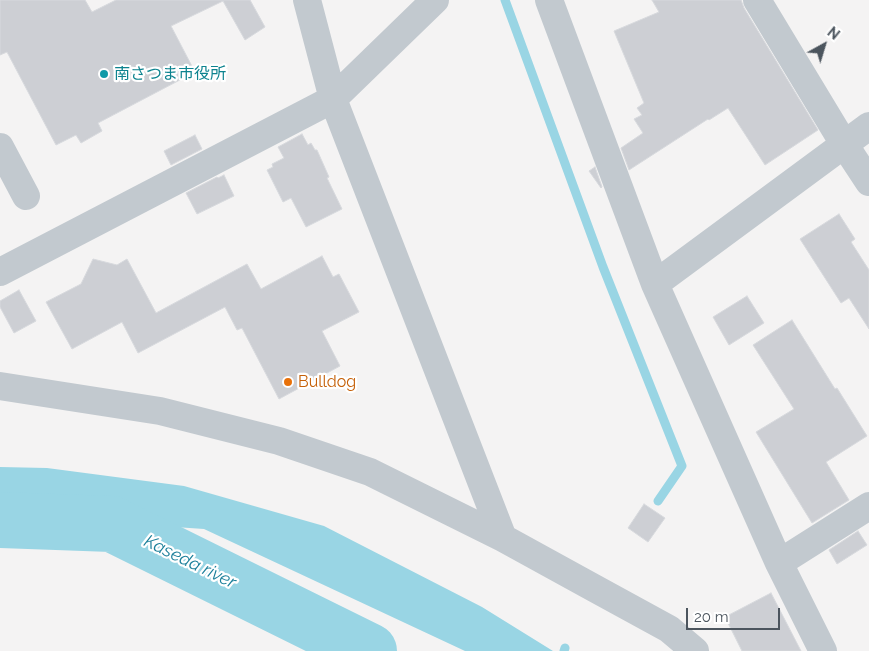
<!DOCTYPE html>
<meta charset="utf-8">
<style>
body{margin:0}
#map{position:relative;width:869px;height:651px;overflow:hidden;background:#f4f3f3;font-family:Raleway,sans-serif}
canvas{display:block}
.north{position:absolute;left:799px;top:20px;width:50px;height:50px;-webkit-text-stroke:4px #fff;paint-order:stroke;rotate:39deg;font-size:14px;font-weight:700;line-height:20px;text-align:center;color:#4c555e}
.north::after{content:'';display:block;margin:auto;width:18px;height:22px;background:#4c555e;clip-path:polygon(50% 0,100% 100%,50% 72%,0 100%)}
.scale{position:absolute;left:686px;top:608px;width:94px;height:22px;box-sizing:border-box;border:2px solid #4c555e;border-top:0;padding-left:6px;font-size:15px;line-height:18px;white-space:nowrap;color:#4c555e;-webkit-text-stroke:4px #fff;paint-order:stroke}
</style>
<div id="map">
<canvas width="869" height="651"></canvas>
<div class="north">N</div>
<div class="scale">20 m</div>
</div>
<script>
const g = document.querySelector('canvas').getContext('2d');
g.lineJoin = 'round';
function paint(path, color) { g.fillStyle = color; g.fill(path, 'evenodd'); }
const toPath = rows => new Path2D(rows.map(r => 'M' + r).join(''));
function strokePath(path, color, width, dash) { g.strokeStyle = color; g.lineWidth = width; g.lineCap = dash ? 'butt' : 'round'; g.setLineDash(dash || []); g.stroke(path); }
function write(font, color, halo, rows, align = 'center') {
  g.font = font + ' Raleway,"Noto Sans JP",sans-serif'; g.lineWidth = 4.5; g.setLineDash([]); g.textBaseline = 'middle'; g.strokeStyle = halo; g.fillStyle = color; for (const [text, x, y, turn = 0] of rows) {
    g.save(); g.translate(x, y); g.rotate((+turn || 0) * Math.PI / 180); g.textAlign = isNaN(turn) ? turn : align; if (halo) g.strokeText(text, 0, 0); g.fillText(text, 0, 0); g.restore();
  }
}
const water = toPath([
 [0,467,47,468,184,486,324,526,482,607,553,651,465,651,204,529,0,515]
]);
const stream = toPath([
 [505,0,603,267,682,466,658,501],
 [564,651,565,648]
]);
const river = toPath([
 [0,520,112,524,369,651]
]);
const building = toPath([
 [0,0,85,0,92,12,116,0,250,0,265,27,245,40,223,1,171,26,195,72,98,123,102,131,81,143,76,135,56,145,7,52,0,55,0,0],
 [652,0,741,0,744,8,818,130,765,165,728,108,709,120,708,119,629,170,621,148,643,133,634,119,642,115,637,108,644,103,614,31,659,12,652,0],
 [302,134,308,145,311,143,315,150,317,150,329,177,327,178,342,209,306,227,291,198,283,202,267,170,273,167,272,164,284,158,278,147,302,134],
 [195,135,202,149,171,165,164,151,195,135],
 [595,167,602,187,601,188,589,171,595,167],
 [224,175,234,196,197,214,186,193,217,177,218,178,224,175],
 [839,214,855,239,851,242,869,270,869,329,849,298,841,303,800,239,839,214],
 [322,256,333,277,339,274,359,312,322,331,340,366,279,399,242,328,237,330,225,307,138,353,122,322,72,349,46,302,81,284,93,259,117,265,127,259,156,313,247,264,261,289,322,256],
 [19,290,36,321,14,333,0,307,0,301,19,290],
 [747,296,764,323,729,345,713,317,747,296],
 [792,320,835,389,837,388,867,436,826,462,849,500,812,523,756,432,794,409,753,345,792,320],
 [644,504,665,518,648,542,628,528,644,504],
 [858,531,867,545,837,564,829,550,858,531],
 [771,593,801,651,742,651,725,617,771,593]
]);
const minor = toPath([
 [307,0,333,99,503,538],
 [549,0,655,284,779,563,823,651],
 [757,0,844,144,869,182],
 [0,147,26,196],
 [0,272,333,99,435,0],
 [655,284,869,126],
 [0,386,160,411,279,441,370,472,503,538,594,588,669,629,695,651],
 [779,563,869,506]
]);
const markers = [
 [104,74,5,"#0f9aa8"],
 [288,382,5,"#e8710a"]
];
const cultureNames = [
 ["南さつま市役所",114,74]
];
const foodNames = [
 ["Bulldog",298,382]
];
const waterNames = [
 ["Kaseda river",190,562,26]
];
paint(water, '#99d5e4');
strokePath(stream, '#99d5e4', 9);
strokePath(river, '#99d5e4', 56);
paint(building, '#cdcfd4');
strokePath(building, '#d7d9dd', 1);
strokePath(minor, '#c2c9cf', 28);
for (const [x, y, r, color] of markers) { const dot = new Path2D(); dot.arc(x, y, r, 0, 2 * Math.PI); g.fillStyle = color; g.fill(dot); strokePath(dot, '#fff', 2); }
write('16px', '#0d838f', '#fff', cultureNames, 'left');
write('16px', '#c56008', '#fff', foodNames, 'left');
write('italic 18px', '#1b7f9a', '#fff', waterNames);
</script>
